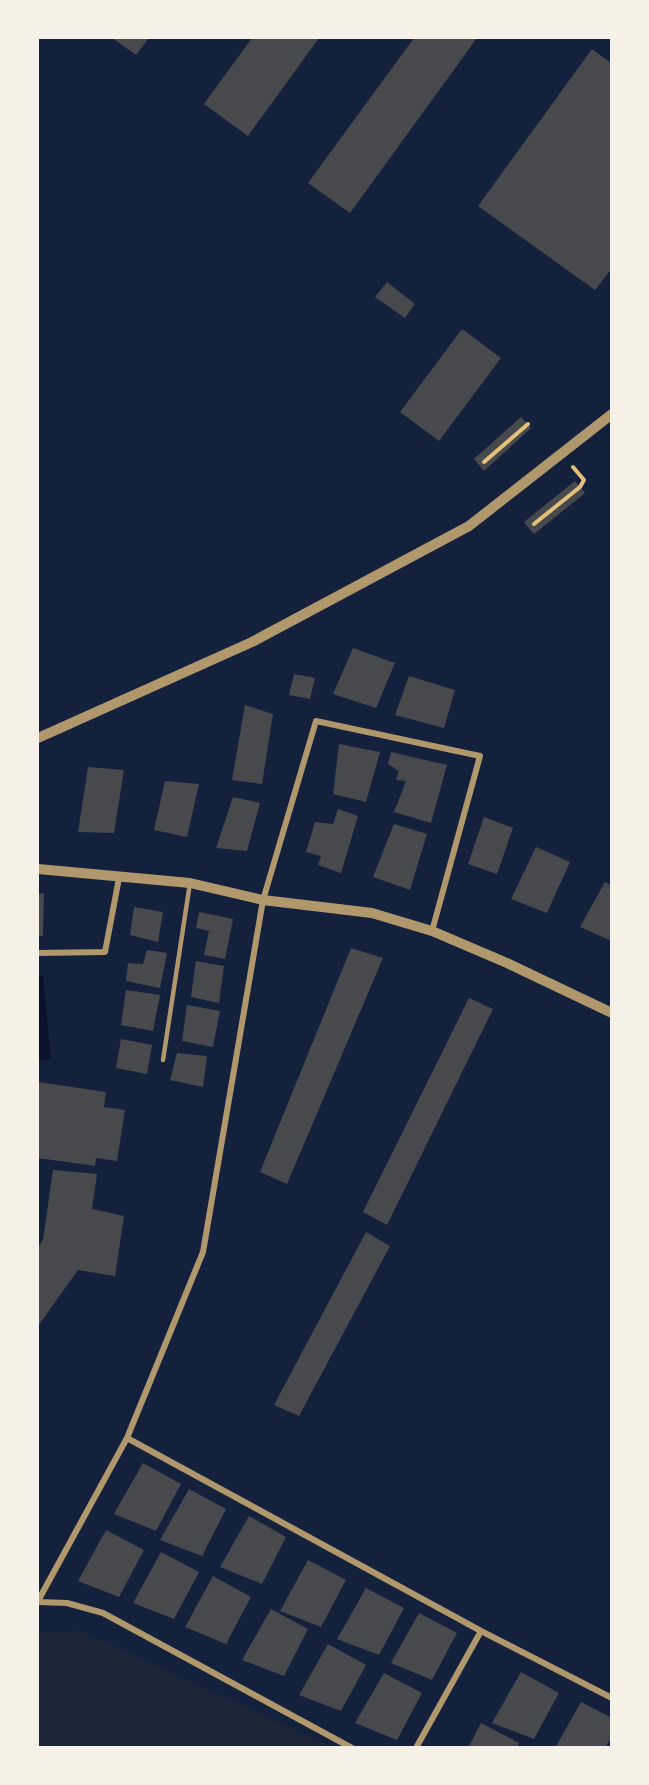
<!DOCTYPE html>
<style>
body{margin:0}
#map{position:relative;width:649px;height:1785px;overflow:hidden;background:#14213d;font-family:Overpass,sans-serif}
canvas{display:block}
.frame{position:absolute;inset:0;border:39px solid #f6f1e7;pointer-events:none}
</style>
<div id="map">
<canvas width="649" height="1785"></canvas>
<div class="frame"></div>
</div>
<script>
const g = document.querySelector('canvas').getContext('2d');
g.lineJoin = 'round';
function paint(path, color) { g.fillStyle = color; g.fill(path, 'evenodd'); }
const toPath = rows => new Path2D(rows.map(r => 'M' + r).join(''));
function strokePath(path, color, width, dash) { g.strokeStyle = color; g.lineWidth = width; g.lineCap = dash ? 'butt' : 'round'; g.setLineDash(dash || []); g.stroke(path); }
const green = toPath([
 [81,1631,332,1747,38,1747,38,1632]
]);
const water = toPath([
 [38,976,43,976,51,1059,38,1061]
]);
const building = toPath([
 [112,38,149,38,136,55],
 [252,38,319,38,248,136,204,104],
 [414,38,477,38,350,213,308,183],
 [592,49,612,64,612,268,595,290,478,206],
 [387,282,415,304,405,318,375,297],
 [462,329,501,358,439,441,400,412],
 [521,417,531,428,484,471,474,459],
 [575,481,585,493,534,534,524,522],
 [353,648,395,663,376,708,333,694],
 [294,674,315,678,310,699,289,695],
 [409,676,455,690,444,728,395,715],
 [245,705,273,714,262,784,232,780],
 [339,744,380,752,366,802,333,794],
 [391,752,447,765,431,823,394,812,406,781,396,780,399,771,388,764],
 [88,767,124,770,114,833,78,832],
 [165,781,199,784,187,837,154,830],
 [233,797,260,803,247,851,216,848],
 [338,809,358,816,341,873,318,865,321,856,306,852,315,822,333,824],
 [484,817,513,828,497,874,468,864],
 [394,824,427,834,410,890,373,877],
 [536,847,570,862,547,913,511,899],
 [605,882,612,886,612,941,580,927],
 [44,893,43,936,38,936,38,894],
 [134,907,163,912,158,942,130,935],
 [199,912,233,919,225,959,204,955,209,931,196,928],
 [351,948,383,958,287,1184,260,1172],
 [147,950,167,953,160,988,126,981,128,963,143,964],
 [196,961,224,966,219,1003,191,997],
 [126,990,160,995,153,1031,121,1025],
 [469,998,493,1009,387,1225,363,1212],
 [187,1005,220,1011,213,1047,182,1041],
 [121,1039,152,1045,147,1074,116,1068],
 [177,1053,207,1056,203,1087,170,1080],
 [38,1082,106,1092,104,1107,125,1110,117,1161,96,1158,95,1166,38,1158],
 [53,1170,97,1174,92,1209,124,1216,115,1276,78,1270,38,1326,38,1247,43,1240],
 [366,1232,390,1246,299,1416,274,1405],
 [143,1463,181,1484,156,1531,114,1514],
 [189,1489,226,1509,202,1556,160,1540],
 [249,1516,286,1537,262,1584,220,1567],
 [106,1530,144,1550,119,1597,78,1581],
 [161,1552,199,1572,174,1619,133,1603],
 [308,1560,346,1580,321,1627,280,1611],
 [213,1576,251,1597,226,1644,185,1627],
 [366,1588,404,1608,379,1655,337,1639],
 [271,1609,308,1629,284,1676,242,1660],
 [419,1613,457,1633,432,1680,391,1663],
 [328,1644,366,1665,341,1711,299,1695],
 [521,1672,559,1693,534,1739,492,1723],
 [384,1673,422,1693,397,1740,355,1723],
 [581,1702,612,1718,612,1736,605,1748,555,1748],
 [481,1723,519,1743,517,1748,468,1748]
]);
const path = toPath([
 [484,462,528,424],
 [534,524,580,487,584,480,573,467]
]);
const service = toPath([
 [163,1060,190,883]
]);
const minor = toPath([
 [38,953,105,952,119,878],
 [127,1438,481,1631,612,1698],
 [38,1601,127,1438,203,1252,263,900,316,721,480,756,432,931],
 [38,1602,67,1603,103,1613,352,1748],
 [416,1748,481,1631]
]);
const tertiary = toPath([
 [38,738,252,642,469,526,612,414],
 [38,869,190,883,263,900,372,913,432,931,507,963,612,1013]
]);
paint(green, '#1d2539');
paint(water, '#0b132b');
paint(building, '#48494c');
strokePath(path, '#e5c07b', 4);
strokePath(service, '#b1986c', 4.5);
strokePath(minor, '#b1986c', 6);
strokePath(tertiary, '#b1986c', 10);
</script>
